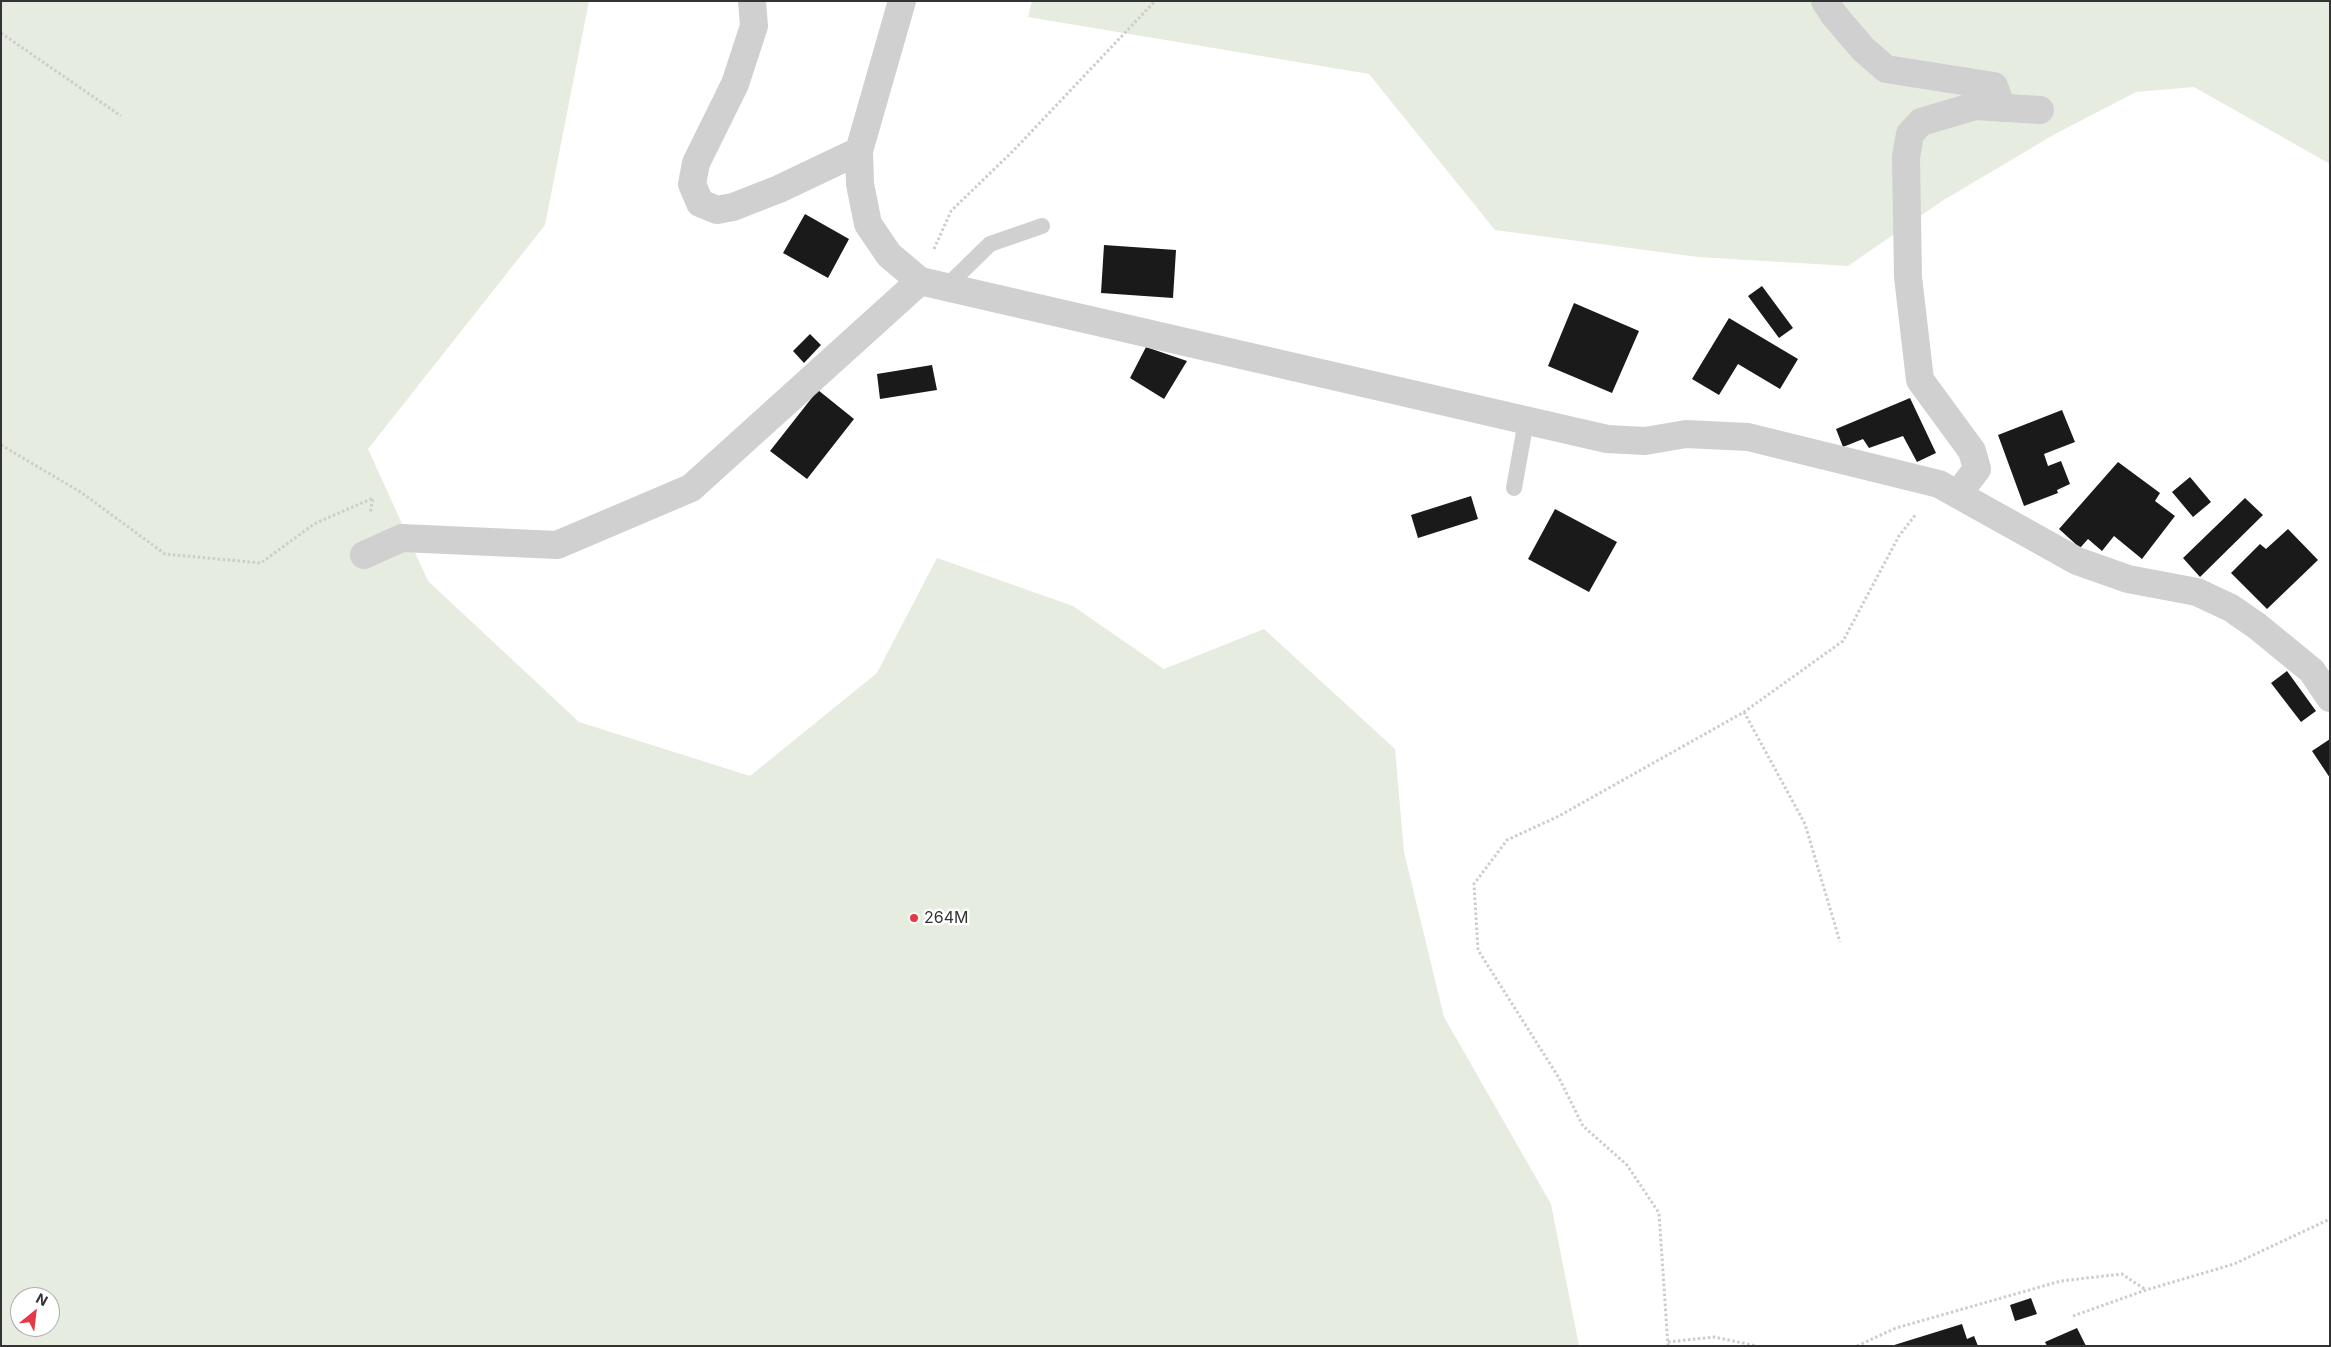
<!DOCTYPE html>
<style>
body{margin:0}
#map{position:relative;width:2331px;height:1347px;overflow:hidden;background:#fff;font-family:Inter,sans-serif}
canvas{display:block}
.frame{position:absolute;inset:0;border:2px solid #333;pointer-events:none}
.north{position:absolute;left:10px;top:1287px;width:50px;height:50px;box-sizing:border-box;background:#fff;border:1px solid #adadad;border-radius:50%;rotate:29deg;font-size:14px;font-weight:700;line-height:20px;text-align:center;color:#333}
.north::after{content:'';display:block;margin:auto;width:18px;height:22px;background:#e63946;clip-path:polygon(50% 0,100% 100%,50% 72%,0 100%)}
</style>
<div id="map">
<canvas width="2331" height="1347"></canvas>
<div class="frame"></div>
<div class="north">N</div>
</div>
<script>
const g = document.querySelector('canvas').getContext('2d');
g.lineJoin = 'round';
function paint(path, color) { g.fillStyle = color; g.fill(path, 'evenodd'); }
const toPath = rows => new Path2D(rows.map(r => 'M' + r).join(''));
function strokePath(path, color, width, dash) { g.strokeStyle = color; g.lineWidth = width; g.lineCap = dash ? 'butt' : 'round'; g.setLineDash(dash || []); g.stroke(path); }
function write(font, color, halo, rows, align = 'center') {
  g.font = font + ' Inter,sans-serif'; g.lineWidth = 5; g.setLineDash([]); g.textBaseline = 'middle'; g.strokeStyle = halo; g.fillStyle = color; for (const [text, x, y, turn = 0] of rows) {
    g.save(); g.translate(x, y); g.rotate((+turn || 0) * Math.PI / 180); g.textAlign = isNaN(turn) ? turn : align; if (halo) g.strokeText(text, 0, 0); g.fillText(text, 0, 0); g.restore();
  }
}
const green = toPath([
 [1,1,589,1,545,225,368,449,428,581,579,722,750,776,877,673,937,558,1073,606,1164,669,1264,629,1395,749,1404,852,1444,1017,1551,1204,1579,1346,1,1346],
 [20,1297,50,1297,50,1327,20,1327],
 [1032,1,2330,1,2330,164,2194,87,2136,92,2055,134,1942,201,1848,266,1698,257,1495,230,1369,74,1028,17]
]);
const building = toPath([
 [805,214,849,239,828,278,783,253],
 [1104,245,1176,250,1173,298,1101,293],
 [1762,286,1793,328,1779,338,1748,296],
 [1574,303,1639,331,1612,393,1548,366],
 [1729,318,1798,359,1780,389,1738,364,1719,395,1692,379],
 [810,334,821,345,804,363,793,351],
 [1146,347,1187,361,1164,399,1130,378],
 [932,365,937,390,880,399,877,374],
 [818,390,854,419,807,479,770,451],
 [1910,398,1936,453,1917,462,1903,436,1869,448,1863,439,1843,447,1836,429],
 [2062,410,2075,442,2044,454,2048,466,2061,461,2070,484,2057,490,2058,493,2024,506,1998,435],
 [2118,462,2160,493,2155,501,2175,516,2142,559,2114,536,2102,551,2088,539,2080,548,2059,529],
 [2190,477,2211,502,2193,517,2172,492],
 [1471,496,1478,519,1418,538,1411,515],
 [2245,498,2263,515,2200,577,2183,558],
 [1555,509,1617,542,1589,592,1528,559],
 [2288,529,2318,560,2267,609,2231,573,2260,544,2266,549],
 [2287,671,2316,711,2301,722,2271,683],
 [2330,739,2330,778,2312,751],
 [2031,1298,2037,1314,2015,1321,2010,1305],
 [1962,1324,1967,1339,1974,1336,1978,1346,1891,1346],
 [2077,1328,2086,1346,2047,1346,2045,1342]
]);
const path = toPath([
 [1,33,121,116],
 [934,249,951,211,1014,150,1155,1],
 [1,445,82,493,165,554,261,563,314,524,373,498,370,514],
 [1744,712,1805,824,1840,942],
 [2073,1316,2146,1290,2234,1264,2330,1219],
 [1668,1342,1714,1337,1757,1346],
 [1668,1346,1659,1213,1627,1165,1583,1126,1559,1078,1478,950,1474,884,1507,840,1559,816,1744,712,1843,641,1899,536,1916,514],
 [1857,1346,1896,1328,2061,1281,2122,1274,2146,1290]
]);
const lane = toPath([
 [945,288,990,244,1042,226],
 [1514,488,1526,421]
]);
const street = toPath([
 [752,1,754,26,735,84,696,163,692,184,700,203,717,210,733,207,779,189,859,151],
 [902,1,859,151,860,184,868,224,889,255,920,281,1607,439,1645,441,1686,434,1748,437,1939,484,2077,561,2128,579,2197,592,2231,608,2257,626,2312,671,2330,698],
 [1825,1,1834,15,1863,49,1886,69,1994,86,2002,108],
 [1958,494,1977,469,1972,451,1920,380,1908,277,1906,157,1910,134,1921,122,1975,106,2040,110],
 [364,555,402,538,557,545,691,488,920,281]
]);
const markers = [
 [914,918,5,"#e63946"]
];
const poiNames = [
 ["264M",924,918]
];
paint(green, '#e6ecdf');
paint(building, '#1a1a1a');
strokePath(path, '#cdcdcd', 3, [2.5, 2.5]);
strokePath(lane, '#d0d0d0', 16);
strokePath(street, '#d0d0d0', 28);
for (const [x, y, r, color] of markers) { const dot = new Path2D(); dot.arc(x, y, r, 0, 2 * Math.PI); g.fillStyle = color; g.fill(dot); strokePath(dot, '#fff', 2); }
write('16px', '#333', '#fff', poiNames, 'left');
</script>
